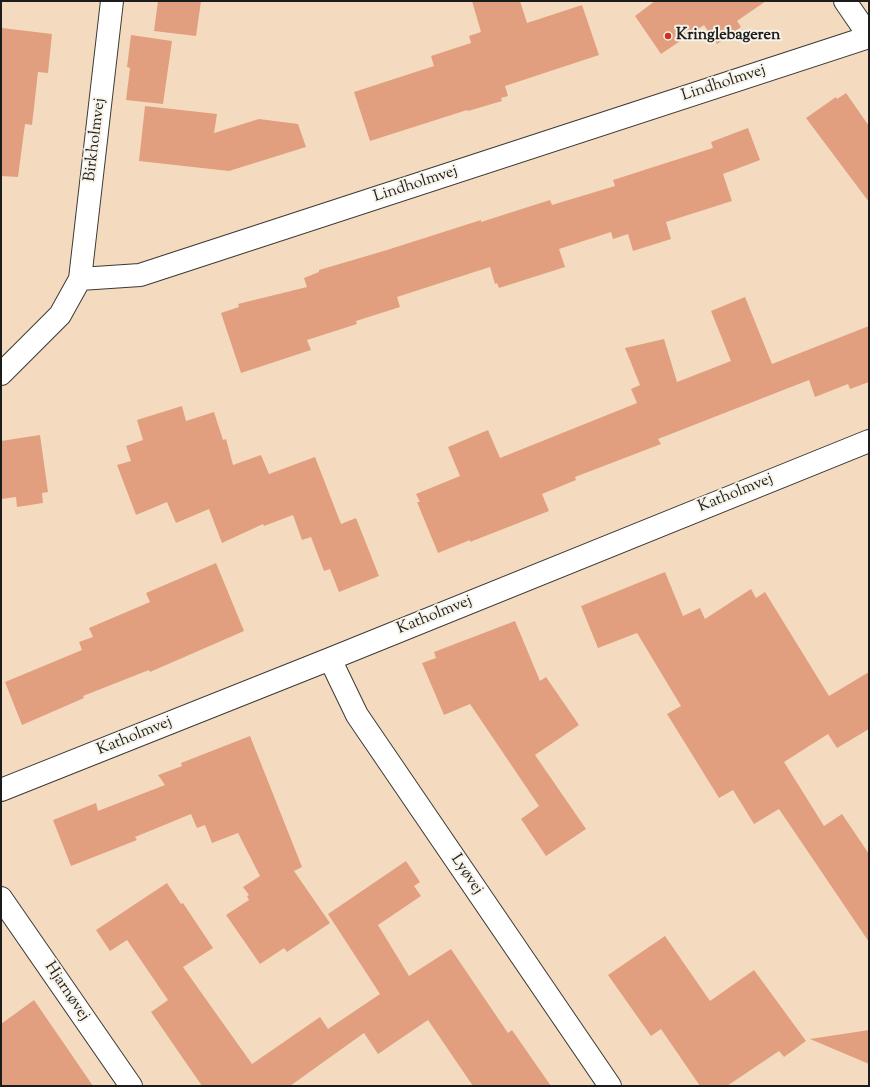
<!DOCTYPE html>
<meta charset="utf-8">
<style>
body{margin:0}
#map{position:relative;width:870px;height:1087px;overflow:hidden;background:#f4dbbf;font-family:"Sorts Mill Goudy",serif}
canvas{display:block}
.frame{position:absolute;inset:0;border:2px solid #1c1c1c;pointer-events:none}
</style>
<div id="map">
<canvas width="870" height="1087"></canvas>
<div class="frame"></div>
</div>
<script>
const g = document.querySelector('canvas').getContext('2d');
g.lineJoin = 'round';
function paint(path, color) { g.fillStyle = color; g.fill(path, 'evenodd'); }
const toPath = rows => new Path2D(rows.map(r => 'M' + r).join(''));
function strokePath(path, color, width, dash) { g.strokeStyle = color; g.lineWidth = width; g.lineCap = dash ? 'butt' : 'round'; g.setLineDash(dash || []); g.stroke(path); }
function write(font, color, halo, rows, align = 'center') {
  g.font = font + ' "Sorts Mill Goudy",serif'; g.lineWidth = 4; g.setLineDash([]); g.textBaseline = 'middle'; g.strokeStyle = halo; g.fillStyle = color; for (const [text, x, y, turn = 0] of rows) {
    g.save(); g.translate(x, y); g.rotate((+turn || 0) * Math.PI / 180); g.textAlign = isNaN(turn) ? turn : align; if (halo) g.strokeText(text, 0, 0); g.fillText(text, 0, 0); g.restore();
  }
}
const building = toPath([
 [158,1,201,1,196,36,154,31],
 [472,1,520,1,527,23,582,5,599,55,505,86,508,96,501,98,502,101,468,111,467,110,370,141,354,92,434,66,431,56,471,43,469,36,481,32],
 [655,1,766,1,737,21,741,27,717,44,704,25,661,54,635,16],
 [2,28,52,34,48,73,38,72,32,125,25,124,18,177,1,176,1,32,2,32],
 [131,35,172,41,163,104,126,100,130,68,127,67],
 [846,93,869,126,869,202,806,118,836,97,837,99],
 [145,106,217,114,214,133,259,119,298,124,306,147,229,171,139,161],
 [748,128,760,160,723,174,732,201,666,222,671,239,633,251,628,234,613,239,611,232,559,249,565,267,499,288,497,283,495,284,490,267,397,297,400,307,356,321,357,324,307,340,311,350,241,373,221,313,239,307,238,304,307,287,304,278,319,272,319,270,387,250,481,220,481,222,550,200,552,205,615,186,613,180,713,148,711,142],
 [745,297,772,364,869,326,869,382,850,389,848,384,815,397,809,380,658,439,661,444,575,477,576,480,542,494,549,511,470,542,470,540,438,553,417,502,420,502,416,494,460,476,448,447,488,430,500,458,637,403,631,389,640,385,625,348,664,339,677,382,731,361,711,311],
 [182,406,186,421,214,412,223,440,226,439,233,465,261,455,269,474,315,457,341,524,356,518,379,576,339,592,330,569,324,571,311,537,302,540,293,515,264,526,263,524,222,543,209,509,176,523,167,502,136,515,117,465,131,461,126,446,143,440,137,420],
 [40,435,48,492,42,493,43,503,17,507,16,497,1,499,1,441],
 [216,563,244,631,150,672,149,670,83,696,84,698,22,725,5,682,82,650,79,642,93,637,89,628,150,602,146,593],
 [665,572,683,616,700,608,705,619,751,589,756,598,765,592,829,696,869,672,869,729,837,748,828,734,784,762,824,826,842,814,869,854,869,942,779,809,754,824,733,790,719,798,667,714,681,706,637,633,598,648,581,606],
 [515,621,540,681,546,677,579,725,535,755,586,829,546,856,521,819,539,806,470,704,444,715,422,663,436,658,434,652],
 [250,736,302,867,294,871,330,923,287,952,284,948,260,964,226,915,249,900,247,896,249,895,243,887,260,876,238,833,212,843,205,825,197,828,191,814,135,837,137,840,71,866,53,820,96,803,98,811,165,785,158,775,182,766,181,763],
 [406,861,420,882,414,886,421,896,378,925,409,976,451,949,508,1033,512,1030,551,1086,473,1086,428,1020,378,1054,364,1033,290,1086,202,1086,151,1012,168,1000,127,940,110,951,96,930,167,883,181,904,183,903,213,948,183,967,252,1064,320,1017,328,1029,380,994,328,914],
 [665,936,710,1001,754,970,806,1041,784,1057,779,1051,727,1086,700,1086,661,1029,651,1036,608,975],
 [34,1000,67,1048,93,1086,1,1086,1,1024],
 [869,1030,869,1064,810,1039]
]);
const minor = toPath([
 [845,1,869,36],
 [80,279,112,1],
 [1,374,60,315,80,279,140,275,869,37],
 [330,659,357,715,610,1086],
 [1,790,330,659,869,441],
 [1,898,131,1086]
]);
const markers = [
 [668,36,4,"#c8321e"]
];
const poiNames = [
 ["Kringlebageren",676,36]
];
const streetNames = [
 ["Lindholmvej",724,84,-18],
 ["Birkholmvej",96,140,-83],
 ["Lindholmvej",416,185,-18],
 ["Katholmvej",736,494,-22],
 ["Katholmvej",435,616,-22],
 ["Katholmvej",135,737,-22],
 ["Lyøvej",466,875,56],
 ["Hjarnøvej",66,992,56]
];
paint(building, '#e29f7f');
strokePath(minor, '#3c3934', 24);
strokePath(minor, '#fff', 22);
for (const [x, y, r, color] of markers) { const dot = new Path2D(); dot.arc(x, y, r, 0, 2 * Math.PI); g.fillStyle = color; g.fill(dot); strokePath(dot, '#f7f3e8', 1.5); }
write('bold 16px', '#1c1c1c', '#f7f3e8', poiNames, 'left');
write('16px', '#1c1c1c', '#f7f3e8', streetNames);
</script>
